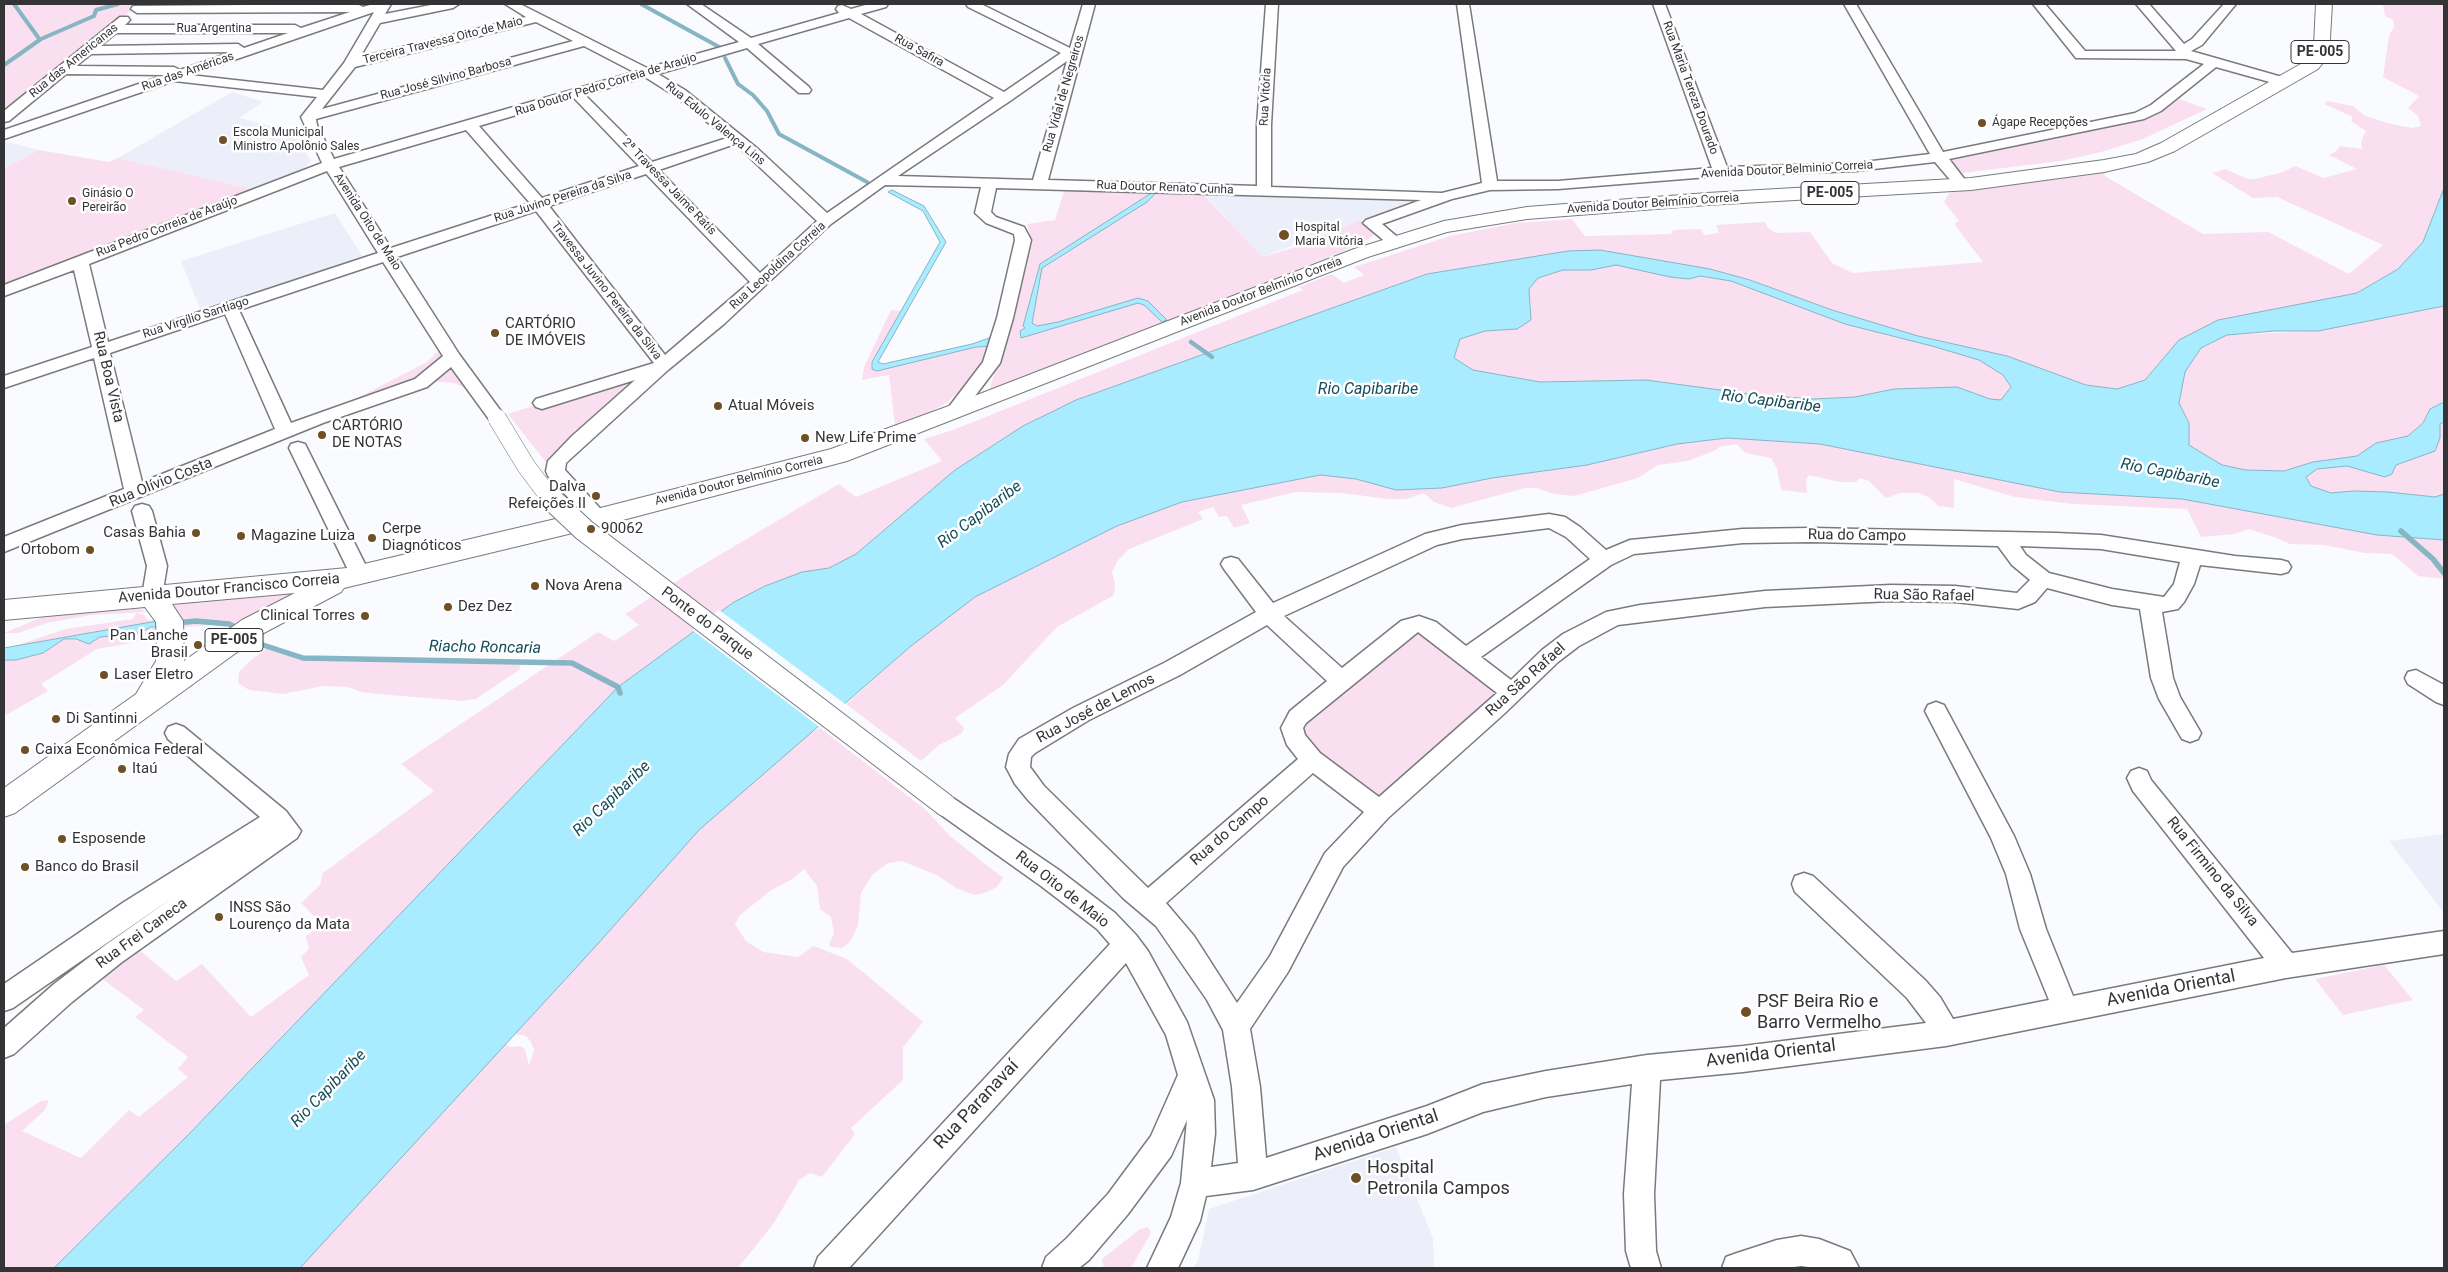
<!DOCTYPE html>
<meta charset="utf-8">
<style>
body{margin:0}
#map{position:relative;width:2448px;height:1272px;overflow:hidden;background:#fafbff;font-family:Roboto,sans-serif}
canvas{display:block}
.frame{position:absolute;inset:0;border:5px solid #343436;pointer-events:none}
</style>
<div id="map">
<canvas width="2448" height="1272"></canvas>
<div class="frame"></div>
</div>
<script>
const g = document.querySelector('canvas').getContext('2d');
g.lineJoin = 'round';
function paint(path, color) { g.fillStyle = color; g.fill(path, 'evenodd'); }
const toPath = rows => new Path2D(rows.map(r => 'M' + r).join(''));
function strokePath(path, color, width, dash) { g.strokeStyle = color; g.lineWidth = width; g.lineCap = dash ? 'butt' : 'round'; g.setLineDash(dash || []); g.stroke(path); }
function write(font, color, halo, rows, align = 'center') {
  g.font = font + ' Roboto,sans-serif'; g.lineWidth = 5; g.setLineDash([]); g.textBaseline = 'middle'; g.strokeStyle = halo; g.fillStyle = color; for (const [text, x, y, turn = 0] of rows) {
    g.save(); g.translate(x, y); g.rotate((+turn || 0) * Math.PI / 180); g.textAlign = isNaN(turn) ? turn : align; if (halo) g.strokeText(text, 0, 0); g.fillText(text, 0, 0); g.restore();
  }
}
const built = toPath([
 [232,92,263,102,239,118,291,131,311,161,303,169,251,189,118,158],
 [4,141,39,150,4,169],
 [1204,194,1304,197,1418,199,1262,257],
 [335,213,364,259,201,311,181,261],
 [2444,834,2444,913,2389,841],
 [1396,1147,1433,1238,1434,1268,1193,1268,1198,1261,1209,1209]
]);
const green = toPath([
 [4,4,139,4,4,115],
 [2383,4,2444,4,2444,188,2423,242,2398,269,2357,293,2300,305,2162,359,2145,380,2117,389,2086,385,2007,356,1918,336,1832,310,1750,280,1710,269,1639,258,1568,251,1427,274,1076,400,1023,426,955,470,856,554,829,568,802,572,765,586,734,602,618,687,189,1134,54,1268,4,1268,4,1125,41,1101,49,1100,45,1110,22,1131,81,1158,129,1110,139,1117,188,1077,178,1069,188,1057,135,1017,144,1010,100,977,136,947,176,981,202,964,251,1017,309,975,301,957,309,949,306,936,322,924,301,903,320,885,323,873,434,791,401,764,598,632,614,641,639,625,625,614,696,569,839,484,856,497,942,461,924,439,953,430,1303,290,1299,287,1332,274,1344,283,1364,275,1354,267,1450,236,1516,223,1572,219,1585,236,1671,234,1673,230,1701,229,1704,235,1719,233,1716,225,1765,222,1768,228,1776,233,1810,232,1832,263,1853,273,1983,262,1954,224,1959,221,1944,202,1949,193,2104,172,2105,176,2203,234,2268,232,2349,274,2383,245,2277,197,2253,198,2212,173,2225,169,2248,179,2255,179,2283,172,2295,166,2324,178,2357,169,2329,155,2335,152,2340,146,2362,149,2361,141,2366,131,2351,121,2353,117,2324,104,2327,101,2353,106,2365,116,2391,124,2412,128,2421,126,2418,116,2408,108,2419,96,2383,77,2389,35,2394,27,2393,20,2385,16],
 [2179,99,2207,109,2143,139,2101,152,2061,161,1962,173,1947,158,2139,120,2162,111],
 [39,150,109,162,118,158,251,189,4,286,4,169],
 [1066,185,1199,190,1263,257,1289,249,1360,220,1375,232,1372,237,1344,251,989,391,1027,266,1030,235,1027,224,1055,220],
 [1616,265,1689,279,1700,276,1731,281,1845,324,1932,346,1979,360,2003,375,2011,387,2001,400,1990,399,1957,387,1894,389,1855,397,1813,399,1757,395,1646,380,1540,382,1473,370,1454,358,1460,339,1485,331,1517,329,1531,306,1529,289,1538,278,1563,270,1591,270],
 [2444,306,2444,402,2431,409,2423,423,2409,436,2376,443,2357,456,2313,462,2284,471,2246,470,2222,465,2188,445,2189,423,2179,403,2185,372,2201,348,2227,335,2318,331],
 [891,310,902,311,872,362,871,367,976,347,993,346,988,360,962,389,946,403,933,411,895,425,889,375,862,380,864,367],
 [442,339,478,394,454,383,433,381,317,419,427,362,438,351],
 [662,366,548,465,508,414,542,403],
 [2444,422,2444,494,2435,497,2388,492,2353,491,2331,493,2311,486,2306,477,2317,469,2347,466,2385,477,2392,474,2396,465,2435,451,2440,438,2440,424],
 [1727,438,1820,444,2060,492,2182,499,2377,535,2444,540,2444,579,2418,576,2392,554,2365,553,2324,545,2290,544,2277,538,2248,529,2235,534,2201,537,2187,509,2073,504,2015,497,1954,479,1954,508,1938,506,1930,498,1919,493,1900,493,1886,498,1869,481,1860,478,1856,482,1839,482,1809,475,1806,480,1807,493,1781,490,1777,469,1771,458,1745,453,1737,444,1719,447,1716,450,1688,461,1658,465,1638,478,1574,496,1554,494,1537,488,1525,488,1451,508,1434,502,1424,493,1406,499,1388,499,1342,493,1296,492,1241,505,1250,523,1234,528,1227,516,1219,517,1213,507,1198,512,1203,519,1129,549,1118,560,1112,572,1115,583,1114,595,1057,627,1003,685,955,718,964,728,961,734,939,745,921,761,846,704,911,646,975,597,1117,526,1182,502,1320,475,1356,479,1396,490,1442,488,1492,478,1587,465,1677,444],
 [332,579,229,632,228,624,182,627,170,595],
 [138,608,147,612,91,615,47,623,18,633,4,633,52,613],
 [136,613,144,615,148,620,157,621,11,647,66,629,133,619],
 [1419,624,1512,693,1380,811,1312,760,1298,717],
 [158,627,159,638,97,649,41,684,48,691,4,716,4,660,16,660,43,653,64,639,92,642,100,637],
 [269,647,303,658,522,662,519,670,476,699,463,701,378,694,361,692,348,687,323,686,283,694,249,690,238,683,239,672,252,659],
 [820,728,926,810,950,836,1003,878,997,887,985,893,974,895,956,888,937,875,902,861,888,863,872,875,861,893,858,926,850,942,842,948,831,947,829,944,834,934,831,917,820,909,817,886,804,869,794,878,770,891,739,916,735,924,746,941,763,952,798,957,814,946,847,959,923,1022,903,1047,903,1080,851,1128,855,1134,822,1177,810,1173,799,1180,774,1223,738,1268,248,1268,504,1042,510,1047,520,1046,525,1049,529,1066,534,1050,531,1042,526,1036,508,1032,631,879,793,743],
 [2384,965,2413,1000,2343,1015,2315,979],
 [1148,1227,1151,1233,1131,1268,1104,1268,1102,1259,1140,1229]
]);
const water = toPath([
 [2444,188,2444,306,2318,331,2275,331,2227,335,2201,348,2185,372,2179,403,2189,423,2189,445,2222,465,2246,470,2284,471,2313,462,2357,456,2376,443,2408,436,2423,423,2430,409,2444,402,2444,422,2440,424,2440,438,2435,451,2396,465,2392,474,2385,477,2347,466,2317,469,2306,477,2311,486,2331,493,2353,491,2388,492,2435,497,2444,494,2444,540,2377,535,2182,499,2060,492,1820,444,1727,438,1677,444,1587,465,1492,478,1442,488,1396,490,1356,479,1320,475,1182,502,1117,526,975,597,911,646,699,830,595,947,300,1268,54,1268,189,1134,618,687,734,602,765,586,802,572,829,568,856,554,955,470,1023,426,1076,400,1427,274,1568,251,1600,250,1710,269,1750,280,1832,310,1918,336,2007,356,2086,385,2117,389,2145,380,2179,340,2218,320,2357,293,2398,269,2423,242,2444,188],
 [1616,265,1670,277,1689,279,1700,276,1731,281,1845,324,1932,346,1979,360,2003,375,2011,387,2001,400,1990,399,1957,387,1894,389,1855,397,1813,399,1757,395,1646,380,1540,382,1473,370,1454,358,1460,339,1485,331,1517,329,1531,320,1529,289,1538,278,1563,270,1591,270,1616,265],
 [1160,189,1147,202,1042,268,1032,323,1037,326,1058,322,1138,298,1148,301,1167,320,1162,322,1144,305,1138,303,1021,338,1020,331,1025,328,1023,326,1040,264,1153,192,1160,189],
 [892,190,924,206,946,242,878,362,883,364,972,344,998,335,993,346,976,347,877,371,872,369,872,362,940,242,923,211,888,192,892,190],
 [157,621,158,627,151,627,139,633,100,637,89,644,76,639,64,639,43,653,16,660,4,660,4,648,157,621]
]);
const pier = toPath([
 [719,610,848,706,822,729,692,630]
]);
const streamFar2 = toPath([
 [14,4,40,40],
 [641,4,721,48],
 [725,58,738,84,753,95,767,111,779,134,867,182],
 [4,65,41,39,94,16,96,10,118,4]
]);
const streamFar1 = toPath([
 [1191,342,1212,357]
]);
const stream = toPath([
 [2401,531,2433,559,2444,573],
 [176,623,196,621,229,624,235,627],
 [263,645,303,658,572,663,618,687,620,693]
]);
const minor = toPath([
 [357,4,363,7,373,4,391,4,385,14,436,4,459,4,453,8,380,23,360,57,526,17,505,4,520,4,647,68,739,42,687,4,701,4,751,38,839,13,836,9,838,6,842,5,851,9,869,4,888,4,886,7,861,14,1004,92,1061,53,968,7,966,4,981,4,1070,48,1083,4,1095,4,1048,180,1257,186,1257,125,1266,4,1278,4,1271,125,1271,187,1442,193,1482,183,1457,4,1469,4,1497,181,1558,181,1712,168,1653,4,1665,4,1727,167,1856,163,1930,154,1844,4,1856,4,1943,152,2135,113,2151,105,2204,64,2186,59,2076,58,2033,4,2045,4,2085,51,2176,51,2136,4,2149,4,2184,44,2192,39,2224,4,2236,4,2202,45,2191,51,2289,79,2291,82,2284,86,2216,67,2161,111,2144,119,1949,159,1969,185,1962,189,1957,188,1935,162,1856,171,1721,176,1558,189,1490,190,1452,199,1382,224,1402,241,1394,246,1388,244,1363,223,1366,220,1421,200,996,188,991,212,996,217,1024,227,1031,240,1013,318,1000,363,960,416,954,418,948,416,945,412,983,362,997,318,1015,240,1014,234,986,223,975,213,981,187,885,185,831,224,724,324,668,370,566,463,565,470,608,517,605,522,598,524,591,522,548,476,546,471,548,461,572,436,635,380,542,409,536,407,533,403,536,399,654,363,536,211,397,257,459,354,503,414,506,418,503,422,497,424,491,422,451,367,427,387,323,423,4,552,4,537,124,489,94,358,4,388,4,376,92,347,74,270,4,296,4,285,322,163,301,117,317,97,174,81,4,139,4,130,165,75,66,74,9,121,4,122,4,111,120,17,128,17,130,20,125,25,295,25,301,28,350,12,137,13,131,9,133,6,357,4],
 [374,12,344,63,323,90,190,75,374,12],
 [849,18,994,98,827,213,758,149,685,90,658,74,747,48,799,93,809,93,811,90,809,87,758,44,849,18],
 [536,22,573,41,322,109,355,67,536,22],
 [116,33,288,33,244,48,238,44,100,46,116,33],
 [584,46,634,72,334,159,317,125,316,119,584,46],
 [232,52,180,70,174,67,76,66,91,54,232,52],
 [1067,61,1033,180,898,176,1010,101,1067,61],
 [645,77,675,96,727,138,652,162,585,95,645,77],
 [574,98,639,166,542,198,479,126,574,98],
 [466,130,530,203,391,248,339,167,466,130],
 [735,144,817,221,760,273,659,170,735,144],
 [327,171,378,253,108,342,89,264,327,171],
 [646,174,750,282,665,355,549,206,646,174],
 [383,262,443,356,415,379,291,423,239,310,383,262],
 [225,314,275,429,142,482,110,353,225,314],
 [298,442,305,444,370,574,367,579,360,581,353,579,350,574,289,448,291,444,298,442],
 [142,504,149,506,152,511,167,566,162,596,159,601,152,604,145,601,142,596,147,566,132,511,135,506,142,504],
 [1549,514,1565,517,1580,527,1606,550,1630,540,1743,529,1811,528,2056,533,2101,535,2235,556,2281,560,2288,562,2291,567,2288,572,2281,574,2200,565,2194,584,2184,602,2178,609,2162,612,2173,678,2180,697,2201,733,2198,739,2190,742,2182,739,2159,699,2151,678,2140,609,2112,605,2047,588,2035,602,2018,609,1955,602,1891,601,1765,607,1618,625,1579,646,1558,662,1505,713,1388,818,1343,867,1288,972,1250,1029,1260,1087,1266,1158,1427,1106,1483,1084,1546,1071,1647,1055,1743,1046,1926,1023,1907,998,1795,892,1792,884,1795,876,1804,873,1813,876,1925,980,1940,997,1953,1019,2049,1000,2020,929,2006,874,1991,838,1925,711,1928,705,1936,702,1944,705,2014,836,2030,874,2046,929,2073,996,2264,958,2133,791,2127,778,2131,771,2139,768,2147,771,2151,780,2292,953,2444,931,2444,954,2286,978,1946,1046,1743,1072,1660,1080,1654,1194,1656,1251,1661,1268,1631,1268,1626,1251,1624,1194,1632,1084,1546,1097,1483,1112,1427,1134,1253,1190,1206,1196,1200,1221,1178,1268,1147,1268,1171,1217,1181,1183,1187,1120,1171,1156,1128,1214,1089,1260,1079,1268,1042,1268,1046,1257,1067,1238,1108,1194,1151,1136,1178,1075,1166,1035,1126,963,849,1268,814,1268,818,1257,1110,944,1097,929,1041,886,937,812,933,805,937,798,945,795,953,798,1059,870,1115,913,1136,935,1148,951,1187,1022,1214,1100,1215,1134,1211,1167,1238,1163,1232,1087,1223,1030,1207,1000,1156,926,1123,898,1028,800,1015,784,1006,767,1009,754,1019,739,1073,708,1164,663,1256,612,1224,569,1221,564,1224,559,1231,557,1238,559,1273,603,1425,534,1462,525,1549,514],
 [1549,528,1566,537,1590,559,1466,646,1436,622,1419,616,1401,621,1342,668,1284,616,1437,545,1462,539,1549,528],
 [1811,542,1998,546,2012,565,2030,580,2017,593,1955,586,1891,585,1765,591,1640,605,1606,612,1563,634,1542,650,1511,680,1481,657,1611,565,1634,554,1743,543,1811,542],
 [2020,546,2101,549,2180,562,2174,584,2164,597,2112,589,2049,573,2026,555,2020,546],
 [1267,625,1327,681,1290,711,1281,728,1287,745,1298,759,1148,888,1044,786,1030,767,1031,757,1035,753,1089,720,1180,675,1267,625],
 [1418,632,1497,693,1379,797,1320,753,1305,735,1303,728,1306,723,1418,632],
 [1313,773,1364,812,1325,853,1270,956,1237,1003,1194,936,1166,903,1313,773],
 [2416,670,2444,685,2444,705,2436,702,2408,684,2405,678,2408,672,2416,670],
 [176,724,184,727,286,811,301,831,297,838,122,962,72,1002,14,1054,4,1058,4,1028,54,984,104,946,175,896,13,1008,4,1011,4,984,124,902,260,817,168,739,165,733,168,727,176,724],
 [1801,1236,1819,1239,1850,1251,1859,1268,1815,1268,1801,1266,1787,1268,1722,1268,1726,1257,1737,1253,1777,1240,1801,1236]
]);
const major = toPath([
 [2316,4,2332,4,2329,55,2318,69,2175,151,2148,162,2104,172,1971,190,1707,205,1527,219,1447,232,1368,257,847,461,581,531,344,588,341,592,262,634,15,813,4,817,4,788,136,694,156,661,157,639,156,622,145,607,4,620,4,600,347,568,581,513,831,449,946,407,1354,249,1444,221,1527,207,1707,193,1971,178,2104,160,2136,154,2161,143,2306,61,2312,54,2314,46,2316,4],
 [295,593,242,620,184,661,183,621,172,604,295,593]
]);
const minorBridgeFar1 = toPath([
 [497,418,526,466,550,498]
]);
const minorBridge = toPath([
 [548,496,584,530,945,805]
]);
const markers = [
 [1982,123,5,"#6f4f25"],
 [223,140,5,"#6f4f25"],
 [72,201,5,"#6f4f25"],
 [1284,235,6,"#6f4f25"],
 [495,333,5,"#6f4f25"],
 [718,406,5,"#6f4f25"],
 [322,435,5,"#6f4f25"],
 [805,438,5,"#6f4f25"],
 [596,496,5,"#6f4f25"],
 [591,529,5,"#6f4f25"],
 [196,533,5,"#6f4f25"],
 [241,536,5,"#6f4f25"],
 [372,538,5,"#6f4f25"],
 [90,550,5,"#6f4f25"],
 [535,586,5,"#6f4f25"],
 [448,607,5,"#6f4f25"],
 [365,616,5,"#6f4f25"],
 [198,645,5,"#6f4f25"],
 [104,675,5,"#6f4f25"],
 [56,719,5,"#6f4f25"],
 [25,750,5,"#6f4f25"],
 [122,769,5,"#6f4f25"],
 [62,839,5,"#6f4f25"],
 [25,867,5,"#6f4f25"],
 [219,917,5,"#6f4f25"],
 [1746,1012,6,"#6f4f25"],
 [1356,1178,6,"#6f4f25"]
];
const farStreetnames = [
 ["Rua Argentina",214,29],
 ["Terceira Travessa Oito de Maio",443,41,-14],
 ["Rua Safira",919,51,29],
 ["Rua das Americanas",74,61,-39],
 ["Rua das Américas",188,72,-19],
 ["Rua José Silvino Barbosa",446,79,-15],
 ["Rua Doutor Pedro Correia de Araújo",606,85,-17],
 ["Rua Maria Tereza Dourado",1690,88,70],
 ["Rua Vidal de Negreiros",1064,94,-74],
 ["Rua Vitória",1266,97,-87],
 ["Rua Edulo Valença Lins",715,124,39],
 ["Avenida Doutor Belminio Correia",1787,170,-3],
 ["2ª Travessa Jaime Ratis",669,187,46],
 ["Rua Doutor Renato Cunha",1165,188,2],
 ["Rua Juvino Pereira da Silva",563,197,-18],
 ["Avenida Doutor Belmínio Correia",1653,204,-4],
 ["Avenida Oito de Maio",367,222,57],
 ["Rua Pedro Correia de Araújo",167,227,-21],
 ["Rua Leopoldina Correia",778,266,-42],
 ["Travessa Juvino Pereira da Silva",606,291,52],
 ["Avenida Doutor Belmínio Correia",1261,292,-21],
 ["Rua Virgílio Santiago",196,318,-18],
 ["Avenida Doutor Belmínio Correia",739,481,-14]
];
const farPoinames = [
 ["Ágape Recepções",1992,123],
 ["Escola Municipal",233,133],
 ["Ministro Apolônio Sales",233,147],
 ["Ginásio O",82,194],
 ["Pereirão",82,208],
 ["Hospital",1295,228],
 ["Maria Vitória",1295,242]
];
const shields = [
 [2320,52,58],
 [1830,193,58],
 [234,640,58]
];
const shieldNames = [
 ["PE-005",2320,52],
 ["PE-005",1830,193],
 ["PE-005",234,640]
];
const poiNames = [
 ["CARTÓRIO",505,324],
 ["DE IMÓVEIS",505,341],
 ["Atual Móveis",728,406],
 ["CARTÓRIO",332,426],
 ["DE NOTAS",332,443],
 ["New Life Prime",815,438],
 ["Dalva",586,487,"right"],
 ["Refeições II",586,504,"right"],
 ["Cerpe",382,529],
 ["Diagnóticos",382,546],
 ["90062",601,529],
 ["Casas Bahia",186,533,"right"],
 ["Magazine Luiza",251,536],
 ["Ortobom",80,550,"right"],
 ["Nova Arena",545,586],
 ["Dez Dez",458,607],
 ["Clinical Torres",355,616,"right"],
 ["Pan Lanche",188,636,"right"],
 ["Brasil",188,653,"right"],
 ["Laser Eletro",114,675],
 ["Di Santinni",66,719],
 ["Caixa Econômica Federal",35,750],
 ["Itaú",132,769],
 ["Esposende",72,839],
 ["Banco do Brasil",35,867],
 ["INSS São",229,908],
 ["Lourenço da Mata",229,925]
];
const streetNames = [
 ["Rua Boa Vista",108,377,77],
 ["Rua Olívio Costa",161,483,-22],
 ["Rua do Campo",1857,536,1],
 ["Avenida Doutor Francisco Correia",229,589,-5],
 ["Rua São Rafael",1924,596,1],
 ["Ponte do Parque",707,624,37],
 ["Rua São Rafael",1526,680,-42],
 ["Rua José de Lemos",1096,709,-28],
 ["Rua do Campo",1230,831,-41],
 ["Rua Firmino da Silva",2212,872,51],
 ["Rua Oito de Maio",1062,890,38],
 ["Rua Frei Caneca",142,934,-36]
];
const waterNames = [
 ["Rio Capibaribe",1368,390],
 ["Rio Capibaribe",1771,402,7],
 ["Rio Capibaribe",2170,474,11],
 ["Rio Capibaribe",980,515,-37],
 ["Riacho Roncaria",485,648,1],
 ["Rio Capibaribe",612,799,-44],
 ["Rio Capibaribe",329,1089,-46]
];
const nearStreetnames = [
 ["Avenida Oriental",2171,989,-11],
 ["Avenida Oriental",1771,1054,-7],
 ["Rua Paranavaí",977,1105,-47],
 ["Avenida Oriental",1376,1136,-18]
];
const nearPoinames = [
 ["PSF Beira Rio e",1757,1002],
 ["Barro Vermelho",1757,1023],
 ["Hospital",1367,1168],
 ["Petronila Campos",1367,1189]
];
paint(built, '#eceefa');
paint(green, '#fadff0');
paint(water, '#a9ecff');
strokePath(water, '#86b5c3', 1);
paint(pier, '#fafbff');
strokePath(streamFar2, '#86b5c3', 4);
strokePath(streamFar1, '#86b5c3', 4.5);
strokePath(stream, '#86b5c3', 5.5);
strokePath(minor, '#797a7e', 3);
strokePath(major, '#797a7e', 2);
paint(minor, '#fff');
paint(major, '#fff');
strokePath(minorBridgeFar1, '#797a7e', 19, []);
strokePath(minorBridge, '#797a7e', 24, []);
strokePath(minorBridgeFar1, '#fff', 18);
strokePath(minorBridge, '#fff', 22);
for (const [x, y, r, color] of markers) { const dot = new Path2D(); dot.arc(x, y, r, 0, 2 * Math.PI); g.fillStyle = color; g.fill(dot); strokePath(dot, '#fff', 2); }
write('12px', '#343436', '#fff', farStreetnames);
write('12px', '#343436', '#fff', farPoinames, 'left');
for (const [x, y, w] of shields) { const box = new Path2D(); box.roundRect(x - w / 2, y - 11.5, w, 23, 4); g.fillStyle = '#fff'; g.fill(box); strokePath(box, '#343436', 1); }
write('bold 14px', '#343436', null, shieldNames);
write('15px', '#343436', '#fff', poiNames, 'left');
write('15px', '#343436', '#fff', streetNames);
write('italic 16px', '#134d5a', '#fff', waterNames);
write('18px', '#343436', '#fff', nearStreetnames);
write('18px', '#343436', '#fff', nearPoinames, 'left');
</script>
